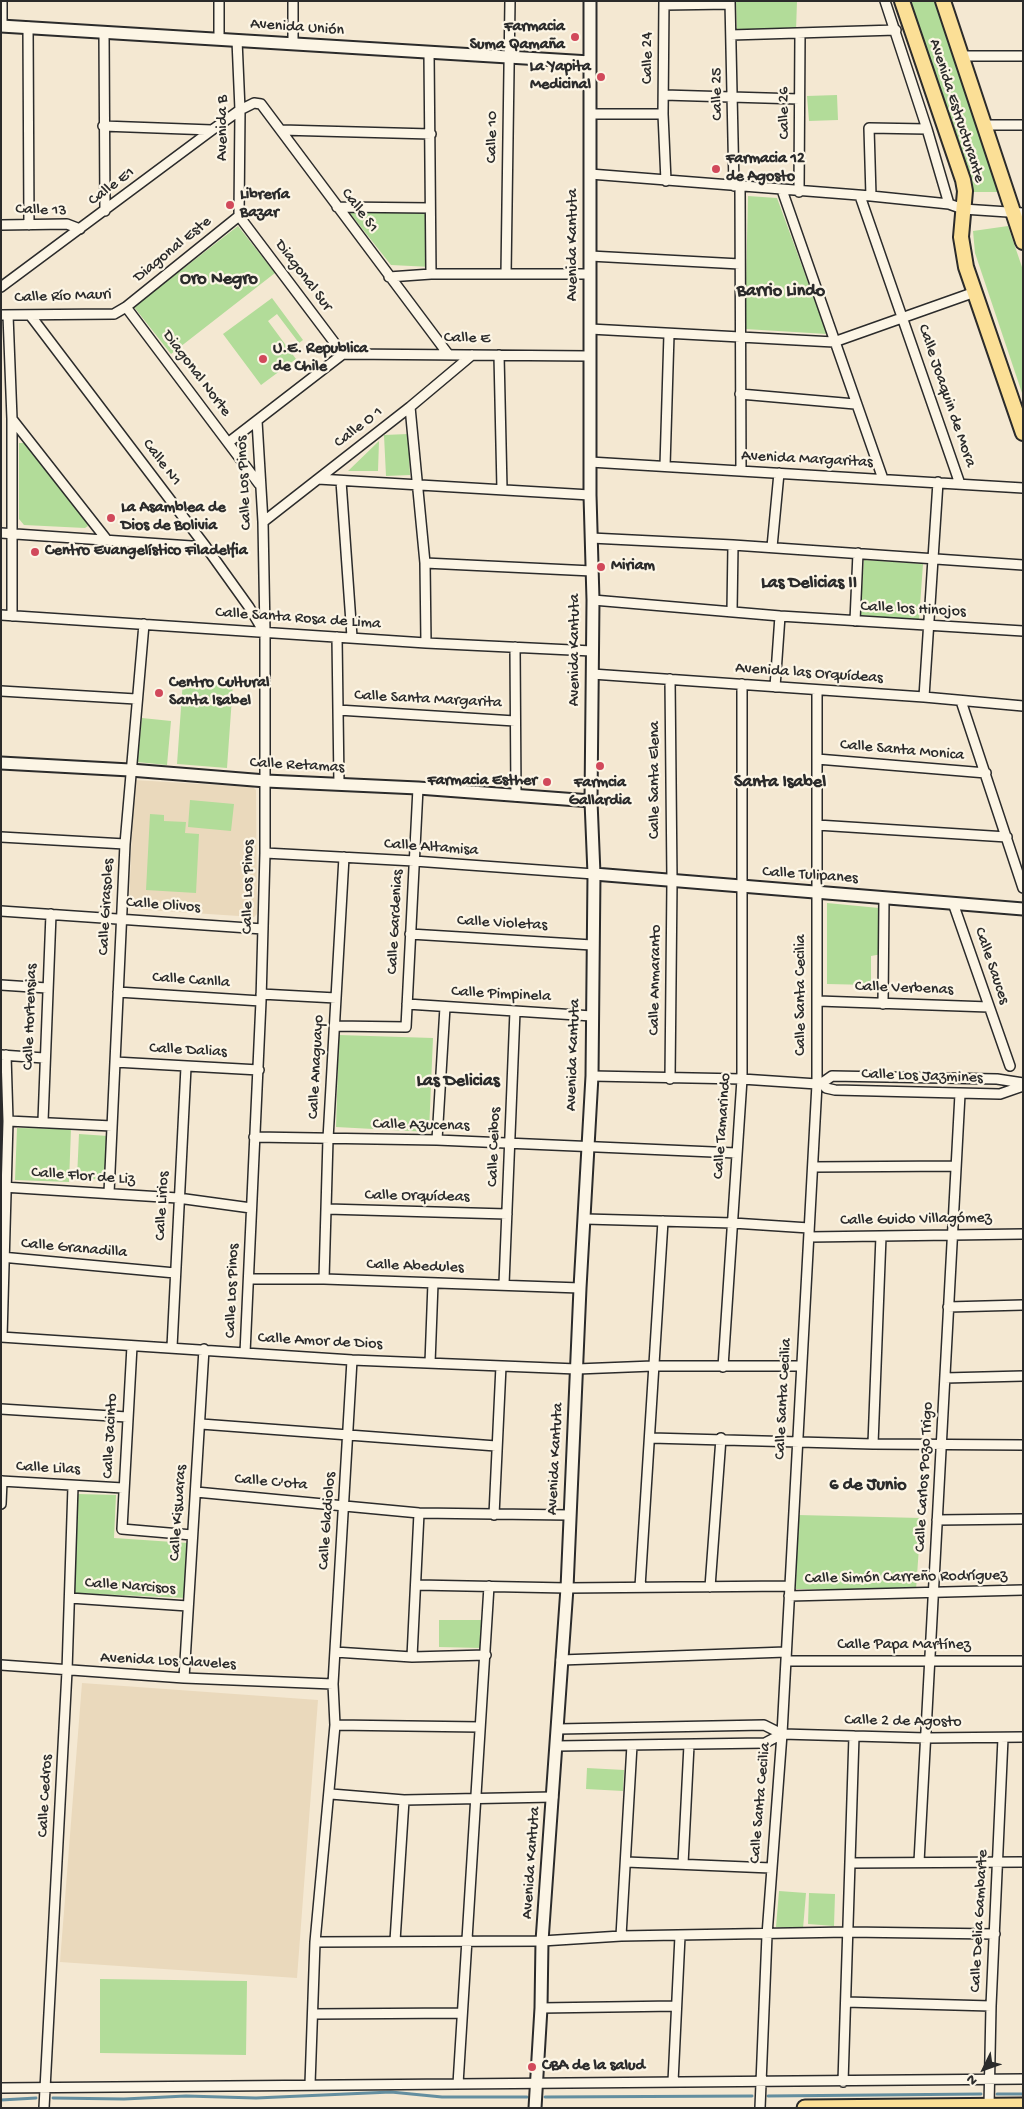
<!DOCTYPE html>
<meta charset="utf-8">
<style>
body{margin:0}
#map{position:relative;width:1024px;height:2109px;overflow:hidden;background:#f4e8d2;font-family:"Gochi Hand",sans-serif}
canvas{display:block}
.frame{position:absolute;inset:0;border:2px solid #2b2b2b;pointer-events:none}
.north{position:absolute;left:959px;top:2044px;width:50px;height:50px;-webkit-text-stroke:4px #fcf5e5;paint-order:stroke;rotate:228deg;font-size:14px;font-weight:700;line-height:20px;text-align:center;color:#2b2b2b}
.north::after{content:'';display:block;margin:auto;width:18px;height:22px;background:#2b2b2b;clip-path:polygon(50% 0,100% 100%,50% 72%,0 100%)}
</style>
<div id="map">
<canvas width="1024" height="2109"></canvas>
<div class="frame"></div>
<div class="north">N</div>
</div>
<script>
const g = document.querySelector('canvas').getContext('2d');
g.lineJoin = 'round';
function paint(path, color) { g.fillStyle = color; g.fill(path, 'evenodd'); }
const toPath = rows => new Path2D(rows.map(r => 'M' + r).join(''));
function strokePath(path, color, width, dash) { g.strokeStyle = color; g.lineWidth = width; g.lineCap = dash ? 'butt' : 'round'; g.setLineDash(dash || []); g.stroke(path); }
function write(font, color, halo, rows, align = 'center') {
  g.font = font + ' "Gochi Hand",sans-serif'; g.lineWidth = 4.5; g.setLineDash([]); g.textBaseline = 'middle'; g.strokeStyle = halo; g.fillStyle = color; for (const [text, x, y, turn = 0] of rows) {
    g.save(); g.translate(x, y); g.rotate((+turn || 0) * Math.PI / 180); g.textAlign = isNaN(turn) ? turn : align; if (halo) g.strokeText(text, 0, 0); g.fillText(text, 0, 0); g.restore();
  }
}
const built = toPath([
 [134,780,253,787,256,790,257,914,254,917,132,909,129,905],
 [82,1683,318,1700,297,1978,60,1962]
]);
const green = toPath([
 [736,1,797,1,796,31,737,32],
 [909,1,934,1,1000,192,971,192],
 [837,95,838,120,809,121,807,96],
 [748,196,777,198,827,334,745,329],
 [349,212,425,213,431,267,391,265],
 [238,226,275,273,171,354,134,307],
 [1008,226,1023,270,1023,396,975,253,973,231],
 [272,298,303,340,299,343,277,314,268,321,296,359,261,385,223,334],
 [408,434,410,475,386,476,384,435],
 [379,441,378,471,348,471],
 [19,443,27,443,83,516,88,526,85,528,24,525,19,519],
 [864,560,923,564,919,620,860,615],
 [183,680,233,683,227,768,177,764],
 [142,718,171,721,167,765,137,762],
 [190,800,234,804,231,831,188,827],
 [150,814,164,815,164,821,186,822,185,833,199,834,196,893,146,890],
 [827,903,879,908,882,954,871,956,871,985,827,984],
 [339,1035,433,1038,429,1132,336,1127],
 [17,1128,71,1129,69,1182,15,1180],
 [79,1134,108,1136,106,1180,77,1178],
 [78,1494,116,1495,114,1538,188,1543,186,1598,74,1593],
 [798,1515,921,1518,916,1590,796,1589],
 [439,1620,483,1620,482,1648,439,1647],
 [587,1768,624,1770,623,1791,586,1789],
 [779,1891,806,1893,803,1929,776,1927],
 [809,1893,835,1894,834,1926,808,1924],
 [100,1979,247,1981,246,2055,100,2053]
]);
const stream = toPath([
 [997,2094,1023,2094],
 [768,2096,981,2094],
 [545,2097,752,2096],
 [53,2098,124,2099,186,2096,256,2098,391,2092,442,2097,527,2097],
 [1,2100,36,2098]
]);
const minor = toPath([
 [2,1,2,26],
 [730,1,734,186],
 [885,1,927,129,949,204],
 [664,5,730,4],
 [28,27,29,225],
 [104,32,105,211],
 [731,35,896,30],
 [219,39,219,1],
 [237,40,240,110,239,216],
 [293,44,293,1],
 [429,53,431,274],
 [962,56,1023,56],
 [664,95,799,99],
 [590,114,663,114,666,181],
 [663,114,664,1],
 [984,125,1023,125],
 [103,126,212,130],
 [281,130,431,134],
 [590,174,871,196,949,204,963,209,1023,213],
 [740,186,741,471],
 [782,190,883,479],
 [799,192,800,33],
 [860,196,960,484],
 [871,196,869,128,927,129],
 [337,207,430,208],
 [239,216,343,354],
 [1,225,67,224,80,229],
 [590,256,740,264],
 [506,274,510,1],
 [389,277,431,274,590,274],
 [1,287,212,130,240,110,254,103,261,104,448,354],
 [126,307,259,484],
 [1,315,114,314,126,307,239,216],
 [8,315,12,419,12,616],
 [30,315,206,547,249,607,264,632],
 [590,329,834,342,975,292],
 [343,354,590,356],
 [499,355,502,489],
 [740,394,855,404],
 [410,407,425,563,426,643],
 [12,419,107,540],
 [229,442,343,354],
 [590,462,1023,488],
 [665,466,669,334],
 [318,479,590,495],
 [341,481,352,637],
 [263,522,410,407,472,355],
 [1,533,206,547],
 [591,538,733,545,1023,565],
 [772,547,779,473],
 [425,563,592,571],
 [593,600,780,616,1023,631],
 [732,611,733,545],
 [1,615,426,643,592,651],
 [855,621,858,553],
 [337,637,339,784],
 [515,647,516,796],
 [592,674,924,697,1023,706],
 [775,687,780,616],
 [1,691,136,699],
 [924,697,938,482],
 [961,701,1023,888],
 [338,710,515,721],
 [817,759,986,773],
 [817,825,1007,837],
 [1,837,125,844],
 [265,853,414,861,594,874],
 [953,903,1010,1066],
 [1,911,263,929],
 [410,934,592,945],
 [1,985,47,988],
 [118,992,261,1001],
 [261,994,336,998],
 [818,1001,989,1007],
 [407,1004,592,1016],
 [883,1004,884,899],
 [334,1026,406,1027,418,788],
 [1,1055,44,1058],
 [115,1062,259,1070],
 [592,1076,742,1079,817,1084,822,1083,832,1076,997,1079,1023,1083],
 [670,1079,672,881,670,679],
 [822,1083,826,1088,835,1090,1000,1094,1023,1086],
 [8,1121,112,1126],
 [43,1121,51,914],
 [254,1137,437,1140,736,1153],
 [437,1140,445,1007],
 [813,1167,956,1166],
 [3,1187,178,1198,251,1208],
 [109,1193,125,844,144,624],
 [327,1209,507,1214],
 [585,1219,733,1223,809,1228],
 [809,1237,1023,1234],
 [1,1257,175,1273],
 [249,1279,324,1279,580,1288],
 [324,1279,328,1139,344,857],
 [504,1284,515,1011],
 [948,1307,1023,1305],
 [1,1337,352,1360,577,1369,653,1366,801,1366],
 [2,1337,8,1121,6,1055],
 [132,1346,122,1529,192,1535],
 [172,1347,186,1067],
 [245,1353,261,1001,265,853,265,632,263,522,257,421],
 [430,1363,433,1283],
 [723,1367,742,1079,742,684],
 [945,1378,1023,1376],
 [1,1409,127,1417],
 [201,1424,496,1446],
 [651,1438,873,1444,1023,1445],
 [873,1444,881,1236],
 [1,1481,123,1488],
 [196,1492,419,1513,569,1515],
 [1,1504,2,1481],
 [494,1515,501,1366],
 [937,1520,1023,1519],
 [417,1585,567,1588,790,1586],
 [640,1587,663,1221],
 [710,1587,721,1438],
 [789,1596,1023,1590],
 [70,1598,188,1606],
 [335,1652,412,1657,486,1655],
 [412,1657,419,1513],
 [561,1660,786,1652],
 [786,1661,1023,1661],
 [1,1665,184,1678,333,1684],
 [184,1678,204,1349],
 [335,1725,480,1727],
 [558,1729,764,1725,782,1734,926,1738,1023,1737],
 [557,1746,765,1743,782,1734],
 [331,1794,404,1800,553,1797],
 [626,1862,771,1868],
 [919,1862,960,1094],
 [850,1863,1023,1862],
 [683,1864,689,1745],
 [621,1936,632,1745],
 [395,1941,404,1800],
 [315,1942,542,1941,621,1936,848,1932,995,1934],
 [846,2002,991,2006],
 [541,2008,676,2006],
 [313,2014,462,2013],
 [673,2082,680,1936],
 [843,2082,854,1736],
 [310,2084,315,1942,335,1725,333,1684,352,1360],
 [458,2084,489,1586],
 [1,2088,1023,2079],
 [989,2106,991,2006,1003,1738],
 [44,2108,67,1671,73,1486],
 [760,2108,767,1935,782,1734,817,1084,817,691]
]);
const tertiary = toPath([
 [1,26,590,62],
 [1,763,130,770,266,781,418,788,591,801],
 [594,874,1023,909],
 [535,2108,541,2008,542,1941,567,1588,580,1288,592,1076,594,874,591,801,593,600,590,495,590,1]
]);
const primary = toPath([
 [902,1,963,180,965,191,961,237,966,267,1023,433],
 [943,1,1023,242]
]);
const trunk = toPath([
 [805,2108,1023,2106]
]);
const markers = [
 [575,37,5,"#d1495b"],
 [601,77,5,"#d1495b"],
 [716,169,5,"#d1495b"],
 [230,205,5,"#d1495b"],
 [263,359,5,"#d1495b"],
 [111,518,5,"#d1495b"],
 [35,552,5,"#d1495b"],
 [601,567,5,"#d1495b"],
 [159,693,5,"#d1495b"],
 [600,766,5,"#d1495b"],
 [547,782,5,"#d1495b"],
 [532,2067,5,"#d1495b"]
];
const streetNames = [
 ["Avenida Unión",297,28,4],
 ["Calle 24",649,58,-90],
 ["Calle 25",718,94,-91],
 ["Avenida Estructurante",956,111,72],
 ["Calle 26",785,113,-91],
 ["Avenida B",224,128,-90],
 ["Calle 10",493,137,-89],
 ["Calle E1",112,187,-37],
 ["Calle 13",41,211,2],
 ["Calle S1",359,211,53],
 ["Avenida Kantuta",574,245,-90],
 ["Diagonal Este",173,250,-39],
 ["Diagonal Sur",303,276,53],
 ["Calle Río Mauri",63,297,-2],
 ["Calle E",467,339,1],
 ["Diagonal Norte",196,374,53],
 ["Calle Joaquin de Mora",946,396,71],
 ["Calle O 1",359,428,-38],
 ["Avenida Margaritas",807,460,3],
 ["Calle N1",161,463,53],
 ["Calle Los Pinos",245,483,-93],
 ["Calle los Hinojos",913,610,3],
 ["Calle Santa Rosa de Lima",298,619,4],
 ["Avenida Kantuta",576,650,-90],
 ["Avenida las Orquídeas",809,674,4],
 ["Calle Santa Margarita",428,700,3],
 ["Calle Santa Monica",902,751,5],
 ["Calle Retamas",297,766,3],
 ["Calle Santa Elena",656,780,-90],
 ["Calle Altamisa",431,848,4],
 ["Calle Tulipanes",810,876,4],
 ["Calle Los Pinos",249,887,-89],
 ["Calle Olivos",163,906,4],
 ["Calle Girasoles",107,907,-87],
 ["Calle Gardenias",396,922,-87],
 ["Calle Violetas",502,924,3],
 ["Calle Sauces",991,966,71],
 ["Calle Anmaranto",656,980,-89],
 ["Calle Canlla",191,981,4],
 ["Calle Verbenas",904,989,2],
 ["Calle Pimpinela",501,995,3],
 ["Calle Santa Cecilia",802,995,-90],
 ["Calle Hortensias",31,1017,-88],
 ["Calle Dalias",188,1051,3],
 ["Avenida Kantuta",574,1055,-88],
 ["Calle Anaguayo",317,1067,-87],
 ["Calle Los Jazmines",922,1077,2],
 ["Calle Azucenas",421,1126,1],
 ["Calle Tamarindo",723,1126,-86],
 ["Calle Ceibos",495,1147,-88],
 ["Calle Flor de Liz",83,1177,4],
 ["Calle Orquídeas",417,1197,1],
 ["Calle Lirios",163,1206,-87],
 ["Calle Guido Villagómez",916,1220,-1],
 ["Calle Granadilla",74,1249,5],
 ["Calle Abedules",415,1267,2],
 ["Calle Los Pinos",233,1291,-88],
 ["Calle Amor de Dios",320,1342,3],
 ["Calle Santa Cecilia",784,1399,-87],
 ["Calle Jacinto",111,1436,-87],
 ["Avenida Kantuta",556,1459,-87],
 ["Calle Lilas",48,1469,3],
 ["Calle Carlos Pozo Trigo",925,1477,-87],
 ["Calle C'ota",271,1483,5],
 ["Calle Kiswaras",179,1513,-86],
 ["Calle Gladiolos",328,1521,-86],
 ["Calle Simón Carreño Rodríguez",906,1578,-1],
 ["Calle Narcisos",130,1587,4],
 ["Calle Papa Martínez",904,1646],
 ["Avenida Los Claveles",168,1662,3],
 ["Calle 2 de Agosto",903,1722,1],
 ["Calle Cedros",46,1796,-87],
 ["Calle Santa Cecilia",761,1803,-85],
 ["Avenida Kantuta",532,1863,-86],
 ["Calle Delia Gambarte",980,1921,-87]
];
const poiNames = [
 ["Farmacia",565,28,"right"],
 ["Suma Qamaña",565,46,"right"],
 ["La Yapita",591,68,"right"],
 ["Medicinal",591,86,"right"],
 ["Farmacia 12",726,160],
 ["de Agosto",726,178],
 ["Librería",240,196],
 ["Bazar",240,214],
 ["U.E. Republica",273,350],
 ["de Chile",273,368],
 ["La Asamblea de",121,509],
 ["Dios de Bolivia",121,527],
 ["Centro Evangelístico Filadelfia",45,552],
 ["Miriam",611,567],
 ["Centro Cultural",169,684],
 ["Santa Isabel",169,702],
 ["Farmacia Esther",537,782,"right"],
 ["Farmcia",600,784,"center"],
 ["Gallardia",600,802,"center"],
 ["CBA de la salud",542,2067]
];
const neighbourhoodNames = [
 ["Oro Negro",219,280],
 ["Barrio Lindo",781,292],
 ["Las Delicias II",809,584],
 ["Santa Isabel",780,783],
 ["Las Delicias",458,1082],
 ["6 de Junio",868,1486]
];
paint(built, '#ead9bc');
paint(green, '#b2dc99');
strokePath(stream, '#648e9f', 3);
strokePath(minor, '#2b2b2b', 12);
strokePath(tertiary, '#2b2b2b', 15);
strokePath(primary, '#2b2b2b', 18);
strokePath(trunk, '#2b2b2b', 19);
strokePath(minor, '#fcf5e5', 9);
strokePath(tertiary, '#fcf5e5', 11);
strokePath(primary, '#fbdf96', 14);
strokePath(trunk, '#fbdf96', 15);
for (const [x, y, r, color] of markers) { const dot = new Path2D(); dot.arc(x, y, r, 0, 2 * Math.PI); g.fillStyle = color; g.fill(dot); strokePath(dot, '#fcf5e5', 2); }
write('16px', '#2b2b2b', '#fcf5e5', streetNames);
write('bold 16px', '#2b2b2b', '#fcf5e5', poiNames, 'left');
write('bold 18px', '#2b2b2b', '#fcf5e5', neighbourhoodNames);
</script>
